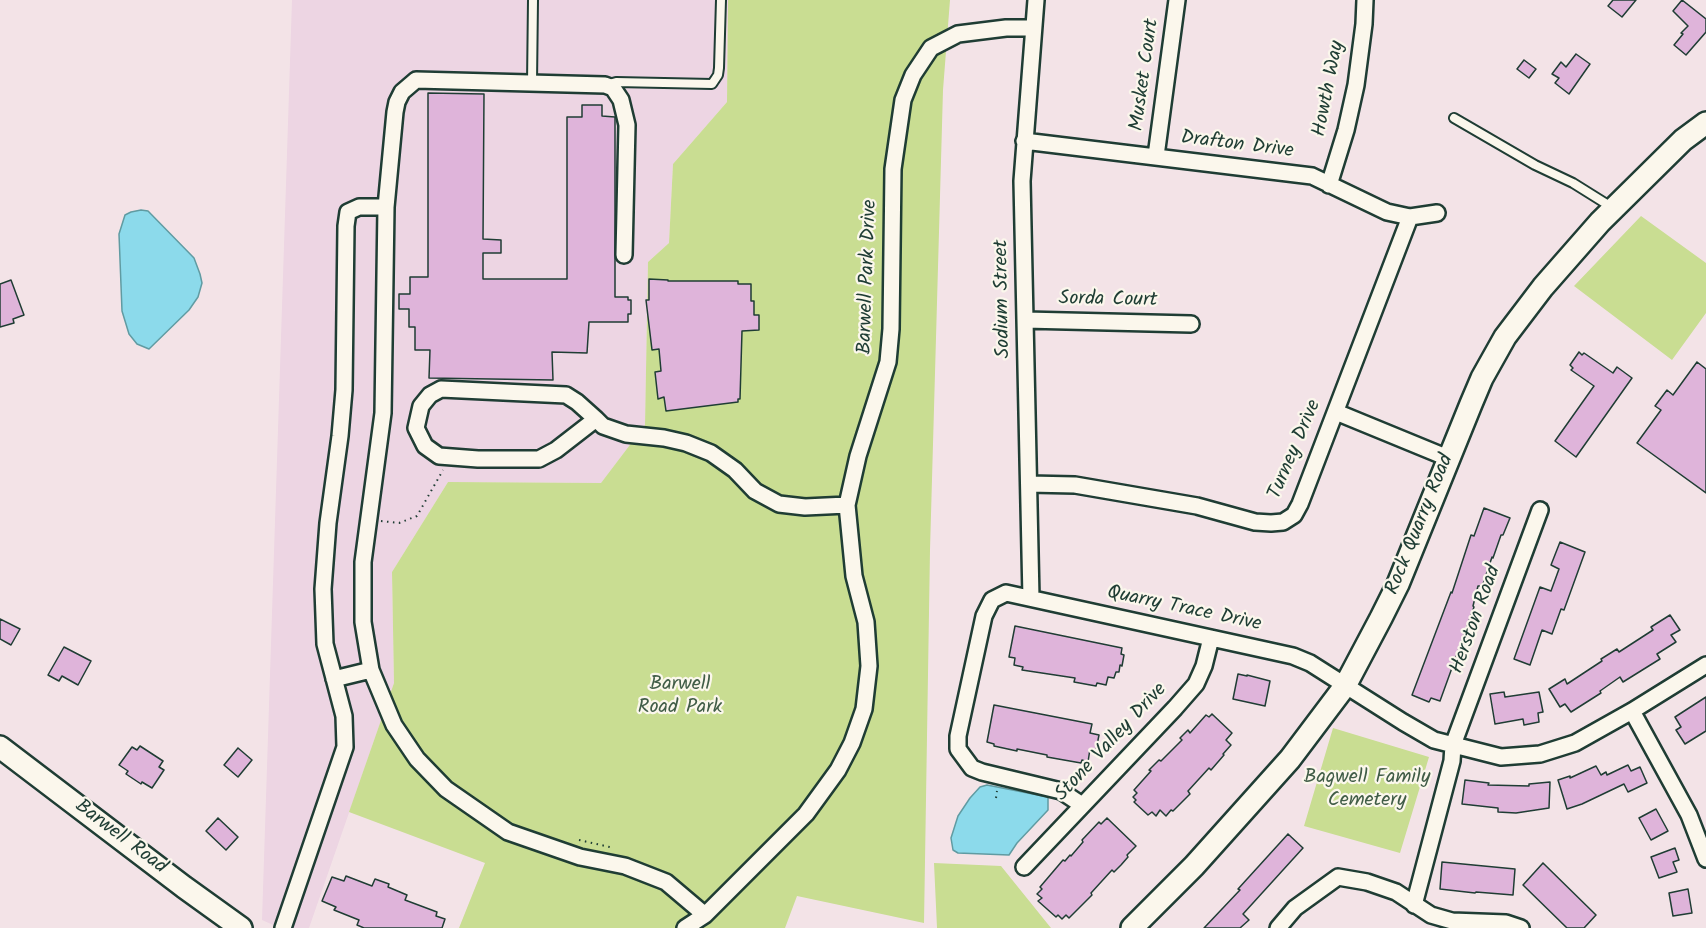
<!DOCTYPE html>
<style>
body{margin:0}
canvas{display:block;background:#f3e3e7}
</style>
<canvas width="1706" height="928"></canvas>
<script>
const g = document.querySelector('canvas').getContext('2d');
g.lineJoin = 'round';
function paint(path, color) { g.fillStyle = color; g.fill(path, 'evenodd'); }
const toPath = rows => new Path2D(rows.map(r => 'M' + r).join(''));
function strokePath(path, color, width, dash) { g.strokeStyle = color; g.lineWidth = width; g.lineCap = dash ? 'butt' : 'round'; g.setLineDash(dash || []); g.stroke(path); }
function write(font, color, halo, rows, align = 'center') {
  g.font = font + ' Kalam,sans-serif'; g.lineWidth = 4.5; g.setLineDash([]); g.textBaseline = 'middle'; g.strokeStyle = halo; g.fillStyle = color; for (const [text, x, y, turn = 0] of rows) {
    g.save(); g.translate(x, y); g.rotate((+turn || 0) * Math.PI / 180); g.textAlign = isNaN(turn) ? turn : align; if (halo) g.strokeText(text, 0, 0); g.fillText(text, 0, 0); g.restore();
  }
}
const built = toPath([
 [292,0,728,0,727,102,673,164,669,243,648,262,645,425,601,483,448,482,392,572,394,683,309,928,280,928,262,920]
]);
const green = toPath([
 [728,0,950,0,943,90,930,550,924,923,797,896,785,928,459,928,485,863,349,812,394,683,392,572,448,482,601,483,645,425,648,262,669,243,673,164,727,102],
 [1641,216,1706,263,1706,313,1672,360,1574,286],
 [1333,728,1429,757,1400,853,1304,826],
 [934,863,1001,866,1051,928,937,928]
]);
const water = toPath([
 [141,210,148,211,194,258,200,274,202,283,198,297,189,310,149,349,137,344,129,334,122,311,119,234,125,215,131,212,141,210],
 [987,785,1048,797,1048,810,1017,843,1009,855,958,853,953,850,951,838,958,816,970,798,980,787,987,785]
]);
const building = toPath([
 [1613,0,1636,0,1622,17,1608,6,1613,0],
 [1682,0,1706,19,1706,32,1686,55,1674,45,1683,34,1681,33,1688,26,1673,11,1682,0],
 [1576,54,1590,64,1569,94,1555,83,1559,78,1552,74,1561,62,1566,67,1576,54],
 [1524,60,1536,69,1529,78,1517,69,1524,60],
 [428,93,484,94,483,239,501,240,501,253,483,253,483,279,567,279,567,117,582,117,582,105,602,105,602,116,615,117,615,297,628,297,628,300,631,300,631,314,628,314,628,322,589,322,587,353,552,352,553,380,429,378,430,350,415,350,415,327,409,327,409,309,399,309,399,294,410,294,410,277,428,277,428,93],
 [649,279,668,280,668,281,738,281,738,284,751,284,751,301,754,301,754,315,759,315,759,330,742,331,740,399,738,399,738,402,666,411,664,397,658,399,655,372,661,371,659,349,652,350,646,300,649,300,649,279],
 [11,280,24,315,13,319,14,323,0,327,0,284,11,280],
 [1579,352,1582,355,1584,353,1613,373,1617,367,1632,378,1576,457,1555,441,1594,386,1571,370,1573,368,1570,365,1579,352],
 [1697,362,1706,369,1706,493,1637,443,1661,410,1655,406,1667,390,1673,395,1697,362],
 [1484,508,1510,518,1503,535,1501,535,1493,558,1492,557,1483,584,1482,584,1481,586,1478,586,1473,606,1474,607,1440,701,1431,698,1429,702,1412,695,1451,592,1452,593,1471,535,1474,536,1484,508],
 [1560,542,1585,552,1564,610,1561,609,1552,634,1542,630,1530,665,1514,659,1540,587,1551,591,1559,569,1551,565,1560,542],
 [1670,615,1680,630,1671,635,1676,642,1657,654,1660,659,1623,682,1620,677,1600,691,1601,693,1571,712,1565,704,1560,707,1549,689,1565,679,1567,684,1602,661,1601,659,1617,649,1619,652,1653,630,1651,627,1670,615],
 [0,619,20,629,11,645,0,639,0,619],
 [1015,626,1122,648,1121,654,1124,655,1122,666,1120,665,1119,672,1116,672,1114,678,1108,677,1106,685,1097,683,1096,686,1074,682,1075,678,1022,670,1023,667,1014,665,1015,658,1009,657,1015,626],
 [64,647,91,661,78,685,62,676,59,681,48,675,64,647],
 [1238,674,1247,676,1247,675,1270,681,1265,706,1233,699,1238,674],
 [1504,692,1505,697,1539,692,1543,712,1538,713,1539,722,1524,725,1523,719,1495,724,1490,694,1504,692],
 [1706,697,1706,731,1685,744,1676,730,1681,727,1675,717,1706,697],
 [994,705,1092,724,1090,733,1099,735,1096,750,1090,749,1088,762,1082,760,1081,763,1047,757,1047,755,1017,749,1017,751,994,746,994,744,987,742,994,705],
 [1212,714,1232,733,1226,740,1231,745,1223,754,1224,755,1211,770,1209,768,1188,791,1190,794,1173,811,1171,810,1166,816,1160,810,1156,816,1152,812,1148,815,1134,802,1136,800,1133,797,1137,793,1134,790,1151,771,1149,770,1159,760,1161,761,1182,740,1180,738,1188,730,1190,733,1206,715,1209,717,1212,714],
 [140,746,163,761,159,767,164,770,152,788,142,782,141,784,126,774,128,771,119,765,132,747,137,750,140,746],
 [238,748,252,760,238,777,224,765,238,748],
 [1628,765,1631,771,1640,767,1647,783,1628,792,1624,784,1582,804,1567,809,1558,780,1570,776,1570,778,1596,766,1601,775,1606,772,1607,775,1628,765],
 [1465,780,1489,783,1488,785,1529,786,1529,784,1550,782,1549,808,1516,813,1498,812,1498,808,1462,804,1465,780],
 [1656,809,1668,831,1651,840,1639,818,1656,809],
 [218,818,238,837,226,850,206,831,218,818],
 [1107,818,1136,846,1127,855,1128,857,1121,865,1114,872,1112,870,1091,893,1092,895,1069,918,1066,915,1062,919,1058,915,1056,917,1038,901,1042,898,1037,894,1042,889,1040,887,1063,860,1065,861,1070,855,1071,856,1083,842,1082,840,1099,822,1101,824,1107,818],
 [1288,834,1303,848,1243,914,1249,920,1240,928,1204,928,1240,890,1238,889,1288,834],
 [1675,848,1679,860,1673,862,1677,872,1659,878,1651,857,1675,848],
 [1442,862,1515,869,1513,895,1476,892,1475,893,1440,889,1442,862],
 [1543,863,1596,915,1584,928,1567,928,1523,885,1543,863],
 [346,876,372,886,375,879,389,884,388,887,407,895,405,900,437,912,436,916,445,919,442,928,364,928,357,925,359,920,334,910,336,907,322,901,332,877,344,881,346,876],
 [1688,889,1692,913,1673,916,1669,893,1688,889]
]);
const path = toPath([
 [381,521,399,523,417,516,443,470],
 [996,798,997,791],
 [579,840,614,848]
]);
const lane = toPath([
 [532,83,533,0],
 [609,84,616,82,712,84,718,75,719,68,721,0],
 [1454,118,1535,165,1573,183,1613,208]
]);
const street = toPath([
 [1024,141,1312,176,1387,212,1410,217,1437,213],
 [1156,156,1177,0],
 [1329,185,1346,130,1356,85,1364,24,1365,0],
 [624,255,627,125,621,100,613,88,605,85,416,80,402,92,397,102,395,112,386,207,383,413,363,562,363,622,371,670,394,725,417,759,446,789,508,832,580,857,625,866,666,882,705,915],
 [1025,320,1191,324],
 [1336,412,1448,458],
 [596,419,556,450,539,459,478,459,439,456,425,446,416,428,421,406,430,395,441,389,566,395,577,402,596,419,603,426,626,434,664,438,686,443,711,453,735,470,755,491,779,504,805,507,847,505],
 [1029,484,1075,485,1197,506,1255,522,1271,523,1283,522,1294,515,1300,504,1410,217],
 [1031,598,1022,181,1036,0],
 [334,679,371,670],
 [1632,711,1689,815,1706,859],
 [1082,805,1061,791,982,772,972,768,958,749,958,736,984,616,992,600,1006,593,1293,656,1310,663,1403,722,1434,740,1501,757,1540,754,1575,743,1632,711,1706,665],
 [1024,867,1175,708,1196,684,1204,666,1211,638],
 [1414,905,1452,761,1453,745,1540,510],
 [283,928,345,747,344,716,325,644,323,589,328,523,340,436,344,390,346,226,348,212,359,207,386,207],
 [685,928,705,915,806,814,838,770,852,743,864,709,869,666,866,622,854,576,847,505,858,456,888,362,891,329,893,169,903,100,913,75,931,48,958,34,1006,28,1033,28],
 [1278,928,1295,908,1338,877,1367,882,1396,892,1431,915,1452,921,1506,923,1521,928]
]);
const secondary = toPath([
 [0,747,184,887,241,928],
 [1132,928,1194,866,1290,759,1345,686,1381,618,1398,584,1471,404,1482,378,1505,337,1543,287,1600,222,1683,140,1706,123]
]);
const streetNames = [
 ["Musket Court",1146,75,-82],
 ["Howth Way",1330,89,-79],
 ["Drafton Drive",1237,146,7],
 ["Barwell Park Drive",869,277,-88],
 ["Sodium Street",1004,299,-91],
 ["Sorda Court",1108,301,1],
 ["Turney Drive",1296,450,-67],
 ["Rock Quarry Road",1421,525,-68],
 ["Quarry Trace Drive",1184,610,12],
 ["Herston Road",1477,620,-70],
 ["Stone Valley Drive",1112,743,-47],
 ["Barwell Road",120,838,37]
];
const parkNames = [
 ["Barwell",680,686],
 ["Road Park",680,709],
 ["Bagwell Family",1367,779],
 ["Cemetery",1367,802]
];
paint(built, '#edd5e3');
paint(green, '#c9dd92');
paint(water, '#8cdaeb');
strokePath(water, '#609ba2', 1.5);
paint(building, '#dfb4da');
strokePath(building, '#1f3d34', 1.5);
strokePath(lane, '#1f3d34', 12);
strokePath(street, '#1f3d34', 20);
strokePath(secondary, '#1f3d34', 26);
strokePath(path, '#1f3d34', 2, [1.5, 4.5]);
strokePath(lane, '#fbf7ec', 8);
strokePath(street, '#fbf7ec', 15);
strokePath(secondary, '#fbf7ec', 21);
write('20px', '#1f3d34', '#fbf7ec', streetNames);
write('20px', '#415d47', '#fbf7ec', parkNames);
</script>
